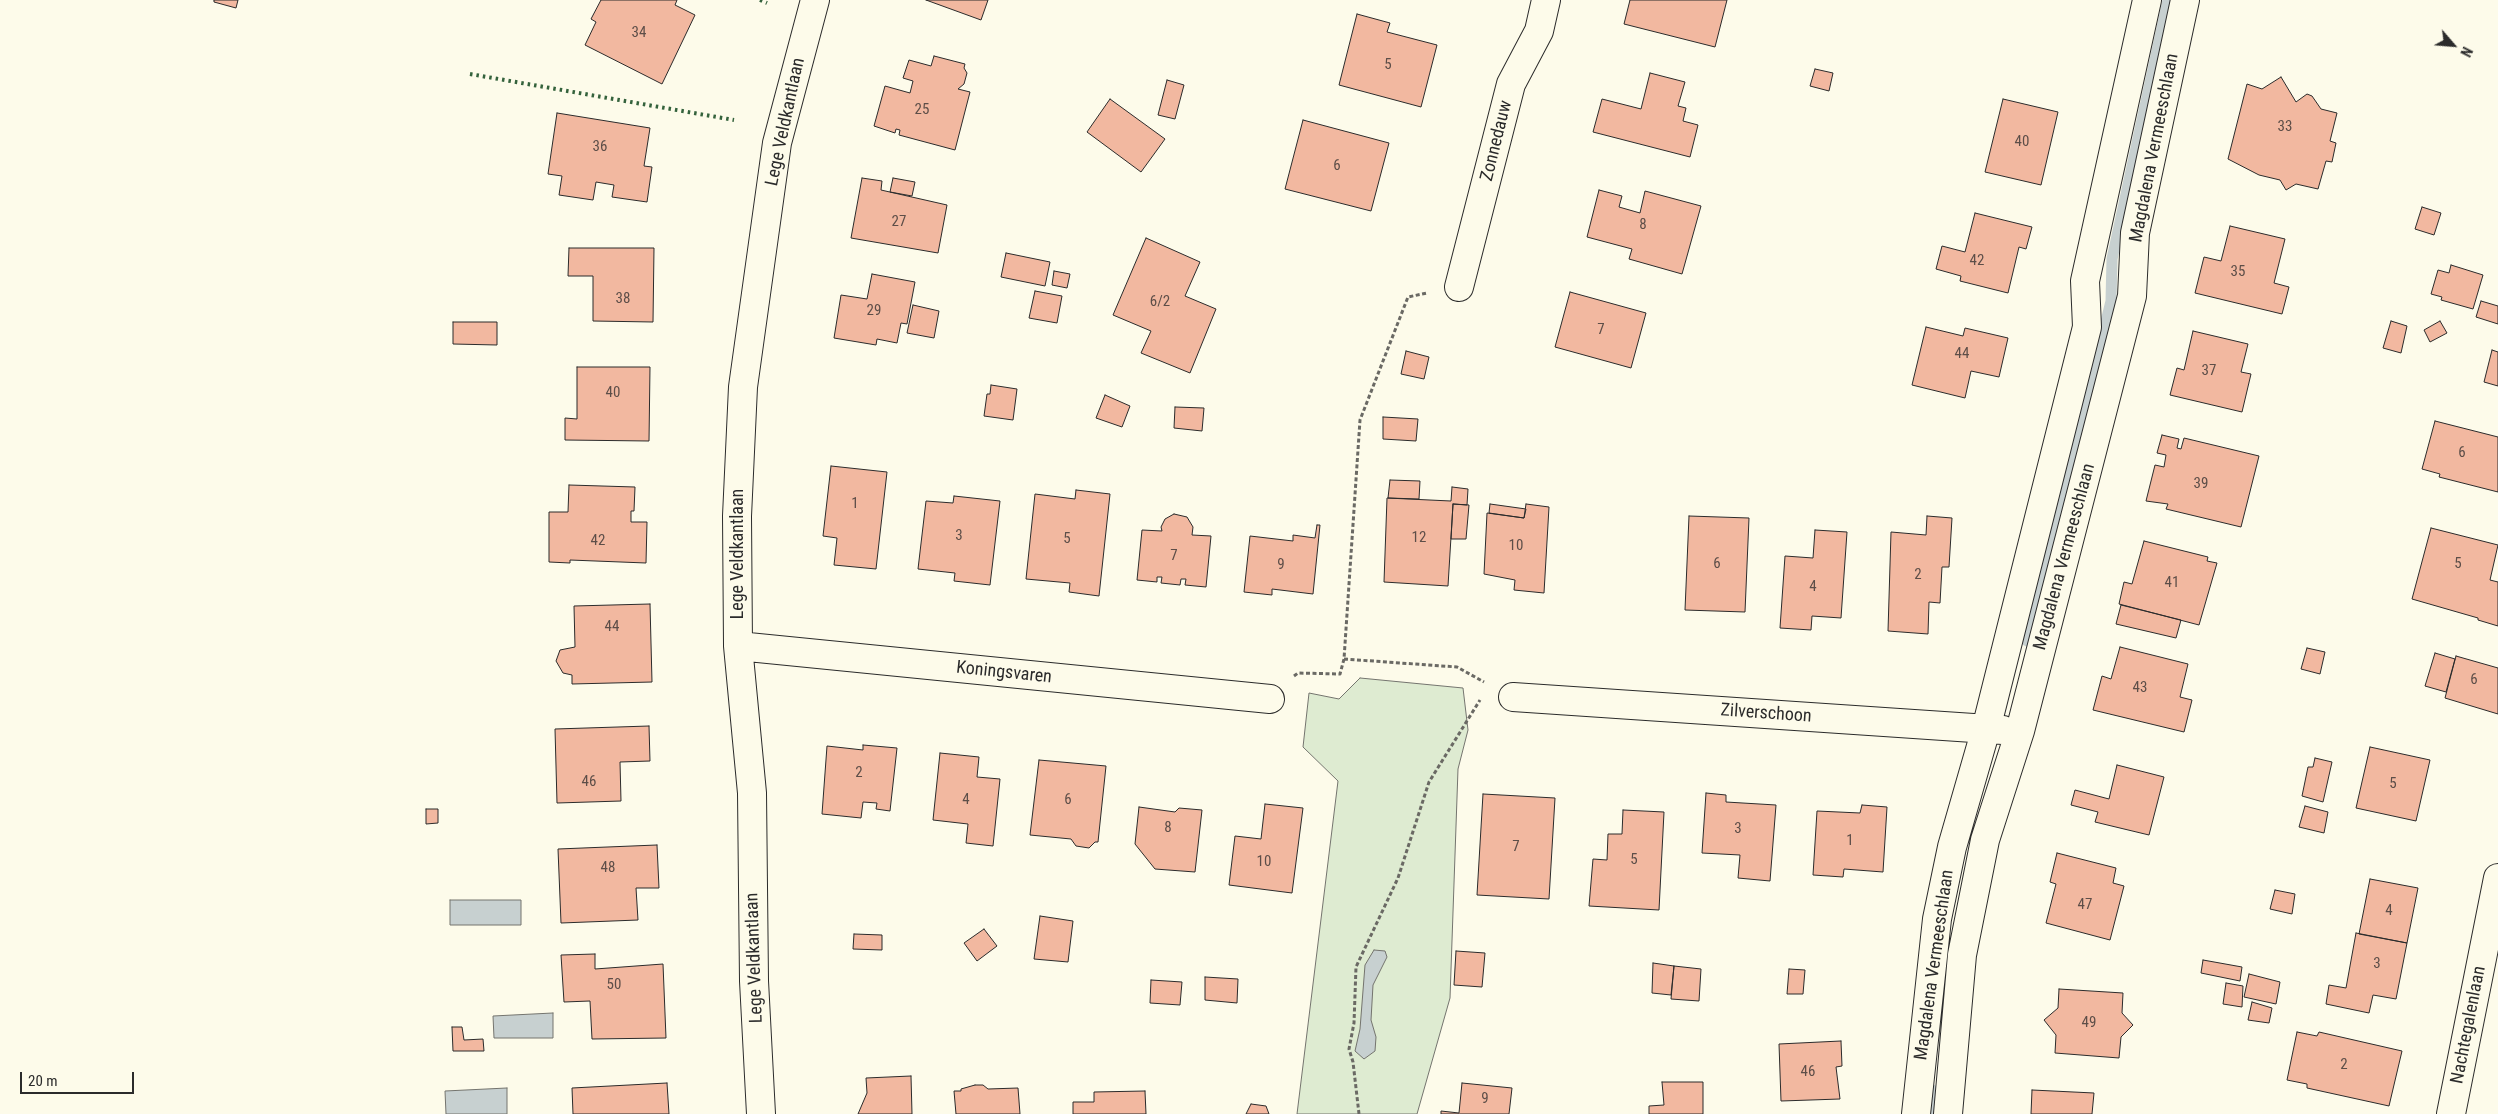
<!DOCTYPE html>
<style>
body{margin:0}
#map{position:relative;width:2498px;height:1114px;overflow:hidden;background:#fdfbea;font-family:"Roboto Condensed",sans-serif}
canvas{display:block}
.north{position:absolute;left:2428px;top:20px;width:50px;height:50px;-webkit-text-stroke:4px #fdfbea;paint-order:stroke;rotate:117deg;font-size:14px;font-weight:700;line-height:20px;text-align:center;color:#2b2b2b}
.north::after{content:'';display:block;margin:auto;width:18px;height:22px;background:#2b2b2b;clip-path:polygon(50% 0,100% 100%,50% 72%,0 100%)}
.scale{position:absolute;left:20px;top:1072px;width:114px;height:22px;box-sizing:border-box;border:2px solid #2b2b2b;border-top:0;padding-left:6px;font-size:15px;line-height:18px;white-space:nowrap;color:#2b2b2b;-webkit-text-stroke:4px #fdfbea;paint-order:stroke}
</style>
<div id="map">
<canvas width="2498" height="1114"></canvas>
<div class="north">N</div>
<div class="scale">20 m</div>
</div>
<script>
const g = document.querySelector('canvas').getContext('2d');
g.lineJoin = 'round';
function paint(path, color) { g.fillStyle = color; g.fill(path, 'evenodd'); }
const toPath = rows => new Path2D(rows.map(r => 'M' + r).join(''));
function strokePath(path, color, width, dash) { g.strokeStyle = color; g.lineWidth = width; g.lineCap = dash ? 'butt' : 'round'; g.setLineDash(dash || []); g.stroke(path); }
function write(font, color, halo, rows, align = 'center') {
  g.font = font + ' "Roboto Condensed",sans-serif'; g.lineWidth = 4; g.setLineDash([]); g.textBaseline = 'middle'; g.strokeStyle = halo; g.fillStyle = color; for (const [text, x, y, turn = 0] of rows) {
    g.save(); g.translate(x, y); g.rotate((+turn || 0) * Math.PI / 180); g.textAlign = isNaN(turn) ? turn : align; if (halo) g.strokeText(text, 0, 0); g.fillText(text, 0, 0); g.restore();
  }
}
const green = toPath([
 [1360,678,1463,688,1468,730,1458,769,1450,998,1417,1114,1297,1114,1338,781,1303,747,1309,693,1339,699,1360,678]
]);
const water = toPath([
 [450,900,521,900,521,925,450,925,450,900],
 [1374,950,1385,951,1387,957,1373,985,1371,1020,1376,1037,1375,1051,1364,1059,1355,1051,1360,1029,1365,965,1374,950],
 [553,1013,553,1038,494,1038,493,1016,553,1013],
 [507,1088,507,1114,446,1114,445,1091,507,1088]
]);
const stream = toPath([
 [2027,641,2111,301,2112,259,2168,0],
 [1931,1114,1931,1089]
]);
const building = toPath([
 [214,0,238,0,236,8,214,2,214,0],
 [601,0,677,0,675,5,695,15,662,84,585,45,596,22,591,19,601,0],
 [926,0,988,0,981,20,926,0],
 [1630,0,1727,0,1715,47,1624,24,1630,0],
 [1357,14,1390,23,1387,32,1437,45,1421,107,1339,85,1357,14],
 [934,56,965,64,964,68,967,73,964,84,958,89,970,92,955,150,899,135,900,130,896,129,895,133,874,126,885,86,910,93,913,81,903,78,909,60,931,66,934,56],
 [1815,69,1833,73,1829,91,1810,86,1815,69],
 [1650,73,1685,82,1678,106,1686,108,1683,121,1698,125,1690,157,1593,132,1602,99,1641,109,1650,73],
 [2281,77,2296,102,2307,94,2312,96,2321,109,2337,113,2330,141,2336,143,2332,162,2326,161,2318,189,2296,184,2286,190,2280,180,2259,175,2228,159,2247,84,2262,89,2281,77],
 [1167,80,1184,85,1175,119,1158,115,1167,80],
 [1110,99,1165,139,1141,172,1087,132,1110,99],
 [2003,99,2058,112,2041,185,1985,172,2003,99],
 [557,113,650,128,644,166,652,167,647,202,612,197,614,185,596,182,593,200,559,195,562,176,548,174,557,113],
 [1303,120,1389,143,1371,211,1285,189,1303,120],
 [862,178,882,181,881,190,947,205,938,253,851,238,862,178],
 [893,178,915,182,912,196,890,192,893,178],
 [1599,190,1622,196,1619,207,1640,213,1645,191,1701,206,1682,274,1629,259,1632,249,1587,237,1599,190],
 [2422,207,2441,213,2434,235,2415,229,2422,207],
 [1975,213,2032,227,2026,249,2019,247,2008,293,1960,281,1961,276,1936,269,1942,246,1965,252,1975,213],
 [2230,226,2285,239,2274,283,2289,287,2282,314,2195,293,2204,257,2221,261,2230,226],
 [1146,238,1200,262,1185,296,1216,309,1190,373,1141,353,1151,331,1113,315,1146,238],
 [569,248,654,248,653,322,593,321,593,276,568,276,569,248],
 [1006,253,1050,262,1045,286,1001,277,1006,253],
 [2451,265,2483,275,2473,309,2441,300,2442,297,2431,294,2438,270,2449,273,2451,265],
 [1054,271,1070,274,1067,288,1052,285,1054,271],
 [872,274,915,282,907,324,901,323,897,343,877,339,876,345,834,338,841,295,867,299,872,274],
 [1035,291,1062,296,1057,323,1029,318,1035,291],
 [1570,292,1646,313,1631,368,1555,347,1570,292],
 [2481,301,2498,306,2498,324,2476,317,2481,301],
 [913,305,939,311,934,338,907,333,913,305],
 [2391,321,2407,326,2401,353,2383,348,2391,321],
 [2440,321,2447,333,2430,342,2424,330,2440,321],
 [453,322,497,322,497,345,453,344,453,322],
 [1926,327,1963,336,1965,328,2008,338,1999,377,1971,371,1965,398,1912,385,1926,327],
 [2193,331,2248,344,2241,372,2251,374,2242,412,2170,395,2177,368,2184,370,2193,331],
 [2492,350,2498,352,2498,386,2484,382,2492,350],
 [1406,351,1429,357,1424,379,1401,374,1406,351],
 [577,367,650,367,649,441,565,440,565,418,577,419,577,367],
 [991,385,1017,389,1013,420,984,416,987,394,990,394,991,385],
 [1105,395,1130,406,1122,427,1096,418,1105,395],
 [1175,407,1204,408,1202,431,1174,428,1175,407],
 [1383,417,1418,419,1416,441,1383,439,1383,417],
 [2435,421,2498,437,2498,492,2439,477,2440,474,2422,469,2435,421],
 [2162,435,2179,439,2177,448,2181,449,2184,438,2259,456,2241,527,2166,509,2168,504,2146,501,2155,465,2164,467,2166,455,2157,453,2162,435],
 [831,466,887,472,876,569,834,565,837,538,823,536,831,466],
 [1390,480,1420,481,1419,499,1388,498,1390,480],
 [569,485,635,487,634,511,631,511,631,522,647,522,646,563,570,560,570,563,549,562,549,512,568,512,569,485],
 [1452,487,1468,489,1467,505,1453,504,1448,586,1384,582,1387,498,1451,501,1452,487],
 [1076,490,1110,494,1099,596,1069,592,1070,583,1026,579,1035,494,1075,499,1076,490],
 [954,496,1000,501,990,585,954,581,955,573,918,569,926,501,953,503,954,496],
 [1453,504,1469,505,1466,539,1451,539,1453,504],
 [1490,504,1526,509,1524,518,1489,513,1490,504],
 [1526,504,1549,507,1544,593,1514,590,1515,580,1484,574,1487,513,1524,518,1526,504],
 [1174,514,1187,517,1193,527,1192,535,1211,536,1206,587,1185,585,1186,579,1181,579,1180,585,1161,583,1162,577,1157,577,1157,582,1137,580,1142,530,1162,531,1161,527,1165,519,1174,514],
 [1689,516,1749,518,1745,612,1685,610,1689,516],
 [1927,516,1952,518,1949,567,1942,567,1940,603,1929,602,1928,634,1888,631,1891,532,1926,535,1927,516],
 [1317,525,1320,525,1313,594,1272,589,1272,595,1244,592,1250,536,1293,541,1293,535,1315,538,1317,525],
 [2431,528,2498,545,2490,580,2498,582,2498,626,2478,620,2478,618,2412,599,2431,528],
 [1815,530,1847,532,1841,618,1812,616,1811,630,1780,628,1785,556,1813,558,1815,530],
 [2144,541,2208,557,2207,561,2217,563,2199,625,2119,604,2124,582,2132,584,2144,541],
 [650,604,652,682,572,684,572,675,563,673,556,661,560,650,575,647,574,606,650,604],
 [2121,605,2181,620,2176,638,2116,624,2121,605],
 [2120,647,2188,664,2180,697,2192,700,2184,732,2093,710,2102,676,2111,679,2120,647],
 [2307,648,2325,652,2320,674,2301,669,2307,648],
 [2435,653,2455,659,2446,692,2425,686,2435,653],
 [2456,656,2498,668,2498,714,2445,698,2456,656],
 [649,726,650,761,620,762,621,801,557,803,555,729,649,726],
 [863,745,897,748,890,811,876,809,877,803,863,802,861,818,822,814,827,746,863,750,863,745],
 [2370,747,2430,760,2416,821,2356,808,2370,747],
 [940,753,979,757,977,777,1000,779,993,846,966,843,968,824,933,820,940,753],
 [2315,758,2332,762,2323,802,2302,796,2308,767,2313,767,2315,758],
 [1039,760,1106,766,1098,842,1095,842,1089,848,1076,846,1071,839,1030,835,1039,760],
 [2117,765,2164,777,2149,835,2095,822,2098,812,2071,805,2075,790,2109,799,2117,765],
 [1706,793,1726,795,1726,802,1776,805,1770,881,1738,878,1740,855,1702,853,1706,793],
 [1483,794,1555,798,1549,899,1477,895,1483,794],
 [1265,804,1303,808,1292,893,1229,885,1235,836,1261,839,1265,804],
 [1862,805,1887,807,1883,872,1844,869,1843,877,1813,875,1817,811,1860,813,1862,805],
 [2305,806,2328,812,2324,833,2299,827,2305,806],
 [1139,807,1175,812,1179,808,1202,810,1195,872,1155,869,1135,844,1139,807],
 [426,809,438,809,438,823,426,824,426,809],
 [1623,810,1664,812,1659,910,1589,906,1593,859,1607,860,1608,834,1622,834,1623,810],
 [657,845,659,888,636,888,638,920,561,923,558,849,657,845],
 [2057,853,2116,868,2113,883,2124,886,2110,940,2046,923,2056,884,2050,882,2057,853],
 [2370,879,2418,888,2407,943,2359,934,2370,879],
 [2275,890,2295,894,2292,914,2270,909,2275,890],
 [1040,916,1073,921,1068,962,1034,959,1040,916],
 [984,929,997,946,977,961,964,943,984,929],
 [2356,933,2407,943,2396,999,2373,995,2369,1013,2326,1004,2329,985,2346,988,2356,933],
 [854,934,882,935,882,950,853,949,854,934],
 [1456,951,1485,953,1482,987,1454,985,1456,951],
 [595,954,595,969,663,964,666,1038,592,1039,590,1001,564,1002,561,955,595,954],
 [2203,960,2242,967,2240,981,2201,973,2203,960],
 [1653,963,1674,966,1671,995,1652,993,1653,963],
 [1674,966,1701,969,1699,1001,1671,999,1674,966],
 [1789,969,1805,970,1803,994,1787,994,1789,969],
 [2249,974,2280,982,2276,1004,2244,997,2249,974],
 [1205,977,1238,979,1237,1003,1205,1000,1205,977],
 [1151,980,1182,982,1180,1005,1150,1003,1151,980],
 [2226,983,2243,986,2242,1007,2223,1004,2226,983],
 [2059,989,2123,993,2122,1013,2133,1025,2121,1037,2119,1058,2055,1053,2056,1035,2044,1020,2058,1008,2059,989],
 [2252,1002,2272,1008,2269,1023,2248,1020,2252,1002],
 [452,1027,462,1027,464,1040,483,1039,484,1051,453,1051,452,1027],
 [2297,1032,2317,1036,2319,1032,2402,1051,2389,1106,2307,1088,2307,1084,2287,1080,2297,1032],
 [1841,1041,1842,1066,1836,1067,1840,1099,1781,1101,1779,1044,1841,1041],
 [911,1076,912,1114,858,1114,867,1093,866,1078,911,1076],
 [1662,1082,1703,1082,1703,1114,1649,1114,1649,1106,1664,1105,1662,1082],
 [667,1083,669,1114,573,1114,572,1088,667,1083],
 [1462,1083,1512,1088,1509,1114,1441,1114,1441,1111,1459,1113,1462,1083],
 [975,1085,983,1085,988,1089,1018,1088,1020,1114,956,1114,954,1091,961,1091,961,1089,975,1085],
 [2032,1090,2094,1093,2092,1114,2031,1114,2032,1090],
 [1145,1091,1146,1114,1073,1114,1073,1102,1094,1102,1094,1092,1145,1091],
 [1251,1104,1266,1106,1269,1114,1246,1114,1251,1104]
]);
const path = toPath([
 [1344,659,1457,667,1484,682],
 [1294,676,1298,673,1340,674,1344,659,1360,420,1408,297,1427,293],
 [1359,1114,1353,1062,1349,1049,1354,1023,1356,967,1398,878,1429,782,1480,700]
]);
const minor = toPath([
 [1459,287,1511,84,1539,31,1546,0],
 [738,646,1270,699],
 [1513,697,2003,730],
 [761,1114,754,981,752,793,738,646,737,516,743,387,777,143,815,0],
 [1916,1114,1937,919,1952,847,1986,729,2087,327,2085,281,2147,0],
 [1948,1114,1962,955,1985,840,2020,731,2132,296,2135,233,2185,0],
 [2451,1114,2498,878]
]);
const hedge = toPath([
 [760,0,767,3],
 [470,74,734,120]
]);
const numberNames = [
 ["34",639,33],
 ["5",1388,65],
 ["25",922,110],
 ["33",2285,127],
 ["40",2022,142],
 ["36",600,147],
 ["6",1337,166],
 ["27",899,222],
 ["8",1643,225],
 ["42",1977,261],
 ["35",2238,272],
 ["38",623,299],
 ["6/2",1160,302],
 ["29",874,311],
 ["7",1601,330],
 ["44",1962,354],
 ["37",2209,371],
 ["40",613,393],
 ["6",2462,453],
 ["39",2201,484],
 ["1",855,504],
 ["3",959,536],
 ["12",1419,538],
 ["5",1067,539],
 ["42",598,541],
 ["10",1516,546],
 ["7",1174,556],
 ["6",1717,564],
 ["5",2458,564],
 ["9",1281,565],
 ["2",1918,575],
 ["41",2172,583],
 ["4",1813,587],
 ["44",612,627],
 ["6",2474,680],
 ["43",2140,688],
 ["2",859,773],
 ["46",589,782],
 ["5",2393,784],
 ["4",966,800],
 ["6",1068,800],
 ["8",1168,828],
 ["3",1738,829],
 ["1",1850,841],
 ["7",1516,847],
 ["5",1634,860],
 ["10",1264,862],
 ["48",608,868],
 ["47",2085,905],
 ["4",2389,911],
 ["3",2377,964],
 ["50",614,985],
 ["49",2089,1023],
 ["2",2344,1065],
 ["46",1808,1072],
 ["9",1485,1099]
];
const streetNames = [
 ["Lege Veldkantlaan",786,122,-78],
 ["Zonnedauw",1497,141,-76],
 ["Magdalena Vermeeschlaan",2155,148,-79],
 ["Lege Veldkantlaan",738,554,-90],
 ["Magdalena Vermeeschlaan",2065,557,-75],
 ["Koningsvaren",1004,673,6],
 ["Zilverschoon",1766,714,4],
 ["Lege Veldkantlaan",755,958,-92],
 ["Magdalena Vermeeschlaan",1935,965,-82],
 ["Nachtegalenlaan",2469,1025,-79]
];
paint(green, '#deebd1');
strokePath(green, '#74746e', 1);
paint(water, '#c7d0d0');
strokePath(water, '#74746e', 1);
strokePath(stream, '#c7d0d0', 11);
paint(building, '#f2b8a0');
strokePath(building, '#2b2b2b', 1);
strokePath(minor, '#2b2b2b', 30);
strokePath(path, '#6a6964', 3, [4, 2.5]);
strokePath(minor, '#fdfbea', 28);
strokePath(hedge, '#34623c', 4, [2.5, 4]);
write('15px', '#5d4e48', null, numberNames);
write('18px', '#2b2b2b', '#fdfbea', streetNames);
</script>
